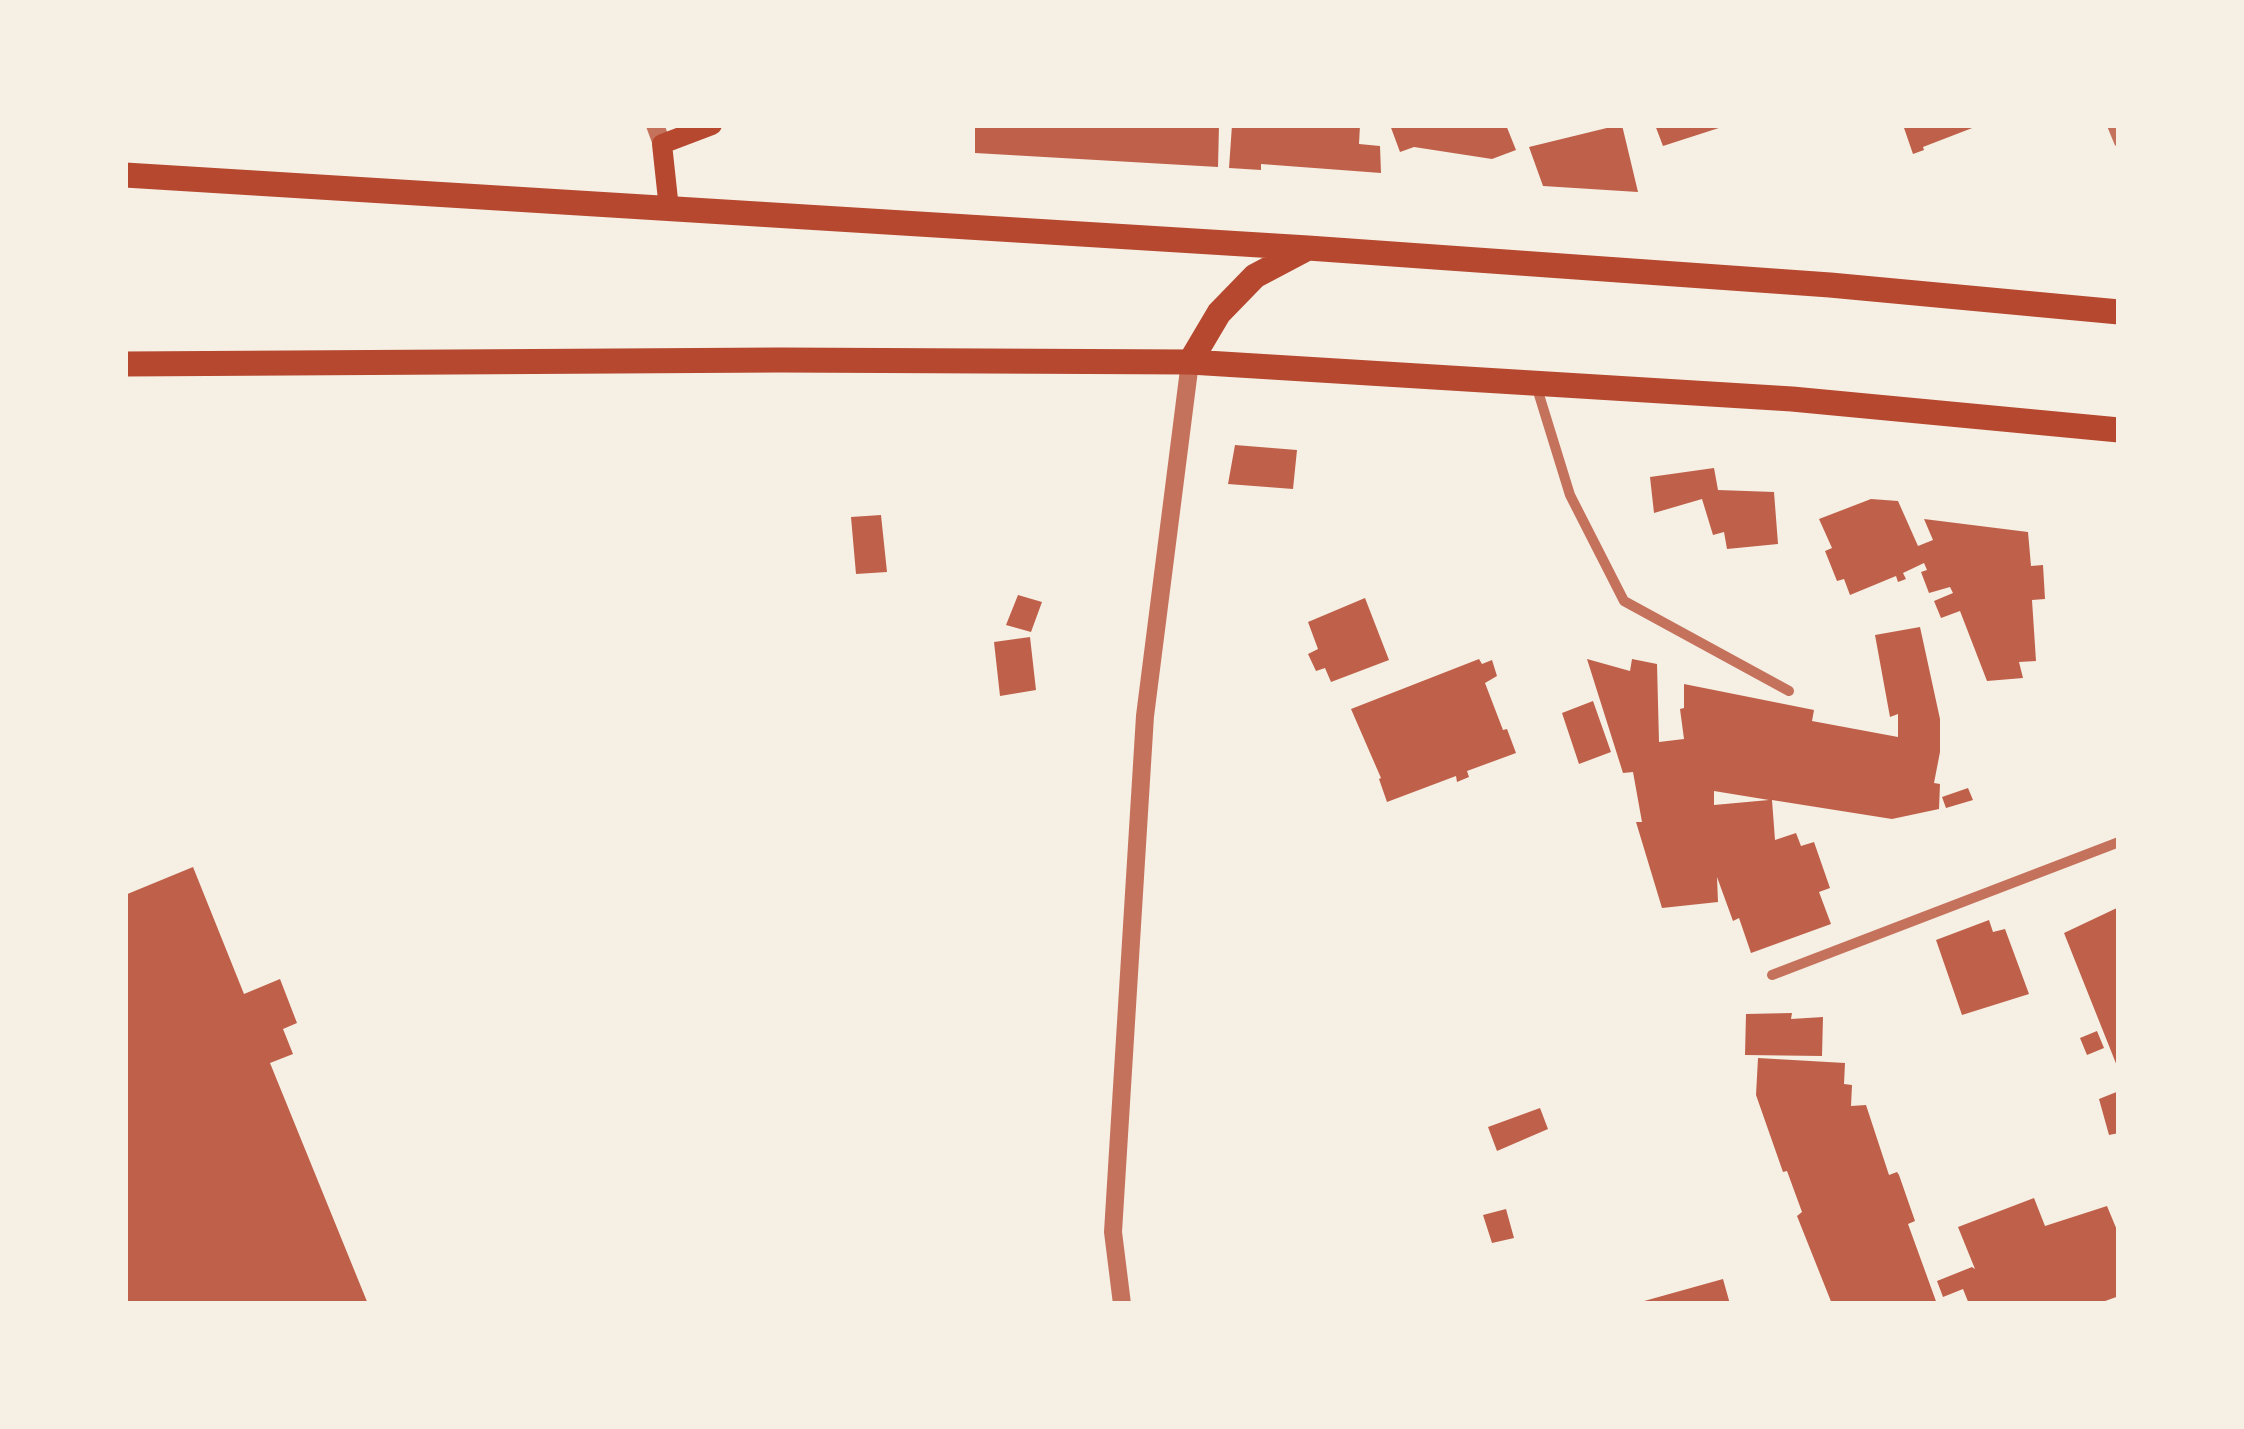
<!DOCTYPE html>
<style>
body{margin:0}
#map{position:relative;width:2244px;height:1429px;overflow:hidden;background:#f6efe4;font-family:"Roboto Serif",serif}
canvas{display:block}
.frame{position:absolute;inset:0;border:128px solid #f6efe4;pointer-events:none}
</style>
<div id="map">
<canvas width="2244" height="1429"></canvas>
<div class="frame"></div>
</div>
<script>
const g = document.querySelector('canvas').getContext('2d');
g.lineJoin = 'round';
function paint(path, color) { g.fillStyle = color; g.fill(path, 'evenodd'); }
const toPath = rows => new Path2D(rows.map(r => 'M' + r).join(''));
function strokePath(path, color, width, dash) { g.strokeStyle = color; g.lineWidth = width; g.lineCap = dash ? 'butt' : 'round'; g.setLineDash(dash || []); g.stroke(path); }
const building = toPath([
 [975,125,1219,125,1218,167,975,153],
 [1232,125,1360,125,1359,144,1380,146,1381,173,1261,164,1261,170,1229,168],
 [1390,125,1506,125,1516,150,1492,159,1414,147,1400,152],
 [1619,125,1622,125,1638,192,1543,186,1529,147],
 [1655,125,1725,125,1725,126,1663,146],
 [1903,125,1980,125,1923,147,1924,150,1913,154],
 [1235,445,1297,450,1293,489,1228,484],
 [1714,468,1718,490,1774,492,1778,544,1727,549,1724,532,1713,535,1702,499,1654,513,1650,477],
 [1871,499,1898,501,1918,546,1933,540,1924,519,2028,532,2031,566,2043,565,2045,599,2032,600,2036,661,2019,662,2023,678,1987,681,1960,611,1941,618,1934,601,1953,593,1950,587,1929,593,1921,572,1927,570,1924,563,1903,573,1906,579,1898,582,1896,576,1850,595,1844,579,1837,581,1825,551,1832,548,1819,519],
 [881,515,887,572,856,574,851,517],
 [1018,595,1042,602,1031,632,1006,625],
 [1365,598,1389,660,1331,682,1325,668,1316,671,1308,654,1318,649,1308,622],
 [1920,627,1940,719,1940,752,1934,783,1940,784,1939,809,1892,819,1772,800,1775,840,1796,833,1801,846,1814,842,1830,888,1819,892,1831,924,1751,953,1739,918,1733,921,1717,877,1718,902,1662,908,1636,822,1642,822,1633,772,1623,773,1587,659,1630,671,1632,659,1657,664,1659,742,1684,739,1680,709,1684,708,1684,684,1814,710,1812,721,1898,737,1898,714,1890,717,1875,635],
 [1714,791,1769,800,1714,805],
 [1030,637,1036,690,1000,696,994,642],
 [1479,659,1482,664,1492,660,1497,676,1485,683,1503,730,1507,729,1516,753,1467,771,1469,777,1457,782,1456,776,1387,802,1379,779,1381,778,1351,709],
 [1593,701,1611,752,1579,764,1562,713],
 [1968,788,1973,800,1946,808,1942,797],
 [193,867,244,994,280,979,297,1023,283,1029,293,1054,270,1063,368,1304,125,1304,125,895],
 [2119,907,2119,1018,2116,1019,2119,1027,2119,1071,2064,933],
 [1989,920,1993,932,2005,929,2029,994,1962,1015,1936,940],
 [1792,1013,1791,1019,1823,1017,1822,1056,1745,1055,1746,1014],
 [2097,1031,2104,1048,2087,1055,2080,1038],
 [1758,1058,1845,1063,1844,1084,1852,1085,1851,1106,1866,1105,1889,1175,1897,1172,1899,1175,1915,1221,1908,1224,1937,1304,1832,1304,1797,1216,1802,1212,1787,1171,1783,1172,1756,1095],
 [2119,1091,2119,1133,2109,1135,2099,1099],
 [1540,1108,1548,1129,1497,1151,1488,1127],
 [2034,1198,2045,1226,2107,1206,2119,1235,2119,1296,2097,1304,1969,1304,1963,1289,1943,1297,1937,1281,1972,1267,1975,1269,1958,1227],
 [1506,1209,1514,1238,1492,1243,1483,1215],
 [1723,1279,1730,1304,1637,1304,1637,1303]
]);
const minor = toPath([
 [2112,125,2119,142],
 [1536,385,1570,495,1624,601,1789,691],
 [1772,975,2119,842]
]);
const tertiary = toPath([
 [655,125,662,144],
 [1122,1304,1113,1232,1145,716,1190,362]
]);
const secondary = toPath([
 [669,209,662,144,712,125]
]);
const primary = toPath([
 [125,175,1308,248,1830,285,2119,312],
 [1190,362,1219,313,1255,276,1308,248],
 [125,364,779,360,1190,362,1792,399,2119,430]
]);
paint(building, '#bf614a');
strokePath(minor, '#c5725c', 10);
strokePath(tertiary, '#c5725c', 18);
strokePath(secondary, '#b5482f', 20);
strokePath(primary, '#b5482f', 25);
</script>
